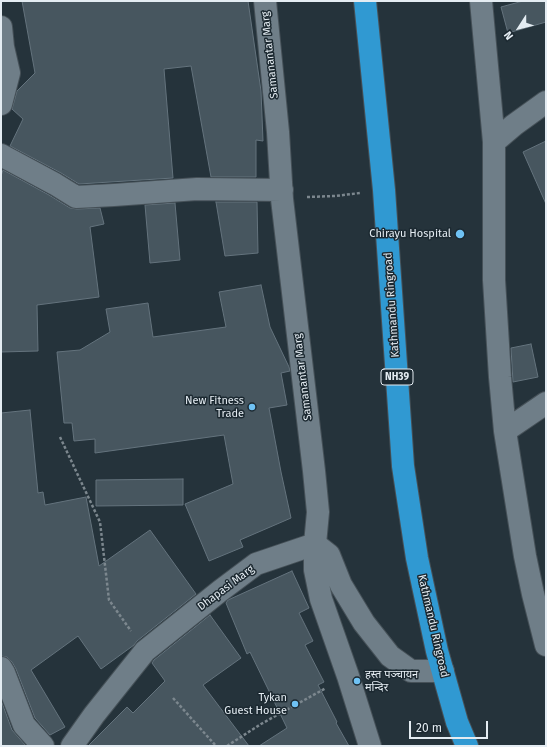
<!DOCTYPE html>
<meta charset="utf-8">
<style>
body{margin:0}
#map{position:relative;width:547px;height:747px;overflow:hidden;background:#25333b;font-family:"Fira Sans",sans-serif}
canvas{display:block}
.frame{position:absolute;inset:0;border:2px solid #e4ecf2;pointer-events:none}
.north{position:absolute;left:499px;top:8px;width:40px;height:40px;-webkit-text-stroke:3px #1c2931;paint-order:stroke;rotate:234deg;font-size:11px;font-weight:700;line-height:16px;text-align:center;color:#e4ecf2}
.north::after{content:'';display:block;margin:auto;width:14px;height:18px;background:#e4ecf2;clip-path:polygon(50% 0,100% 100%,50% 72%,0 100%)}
.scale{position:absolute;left:409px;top:721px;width:79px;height:18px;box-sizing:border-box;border:2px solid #e4ecf2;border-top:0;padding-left:5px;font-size:12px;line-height:14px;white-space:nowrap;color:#e4ecf2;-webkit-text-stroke:3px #1c2931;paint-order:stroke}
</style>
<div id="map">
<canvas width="547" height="747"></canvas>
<div class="frame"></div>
<div class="north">N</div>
<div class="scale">20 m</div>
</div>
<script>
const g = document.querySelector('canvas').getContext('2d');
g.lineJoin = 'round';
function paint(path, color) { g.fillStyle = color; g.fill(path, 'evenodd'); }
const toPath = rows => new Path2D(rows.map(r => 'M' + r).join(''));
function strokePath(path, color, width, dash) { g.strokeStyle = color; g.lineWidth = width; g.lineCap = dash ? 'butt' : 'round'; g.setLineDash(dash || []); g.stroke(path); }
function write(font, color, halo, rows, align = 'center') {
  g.font = font + ' "Fira Sans","Noto Sans Devanagari",sans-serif'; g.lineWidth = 3; g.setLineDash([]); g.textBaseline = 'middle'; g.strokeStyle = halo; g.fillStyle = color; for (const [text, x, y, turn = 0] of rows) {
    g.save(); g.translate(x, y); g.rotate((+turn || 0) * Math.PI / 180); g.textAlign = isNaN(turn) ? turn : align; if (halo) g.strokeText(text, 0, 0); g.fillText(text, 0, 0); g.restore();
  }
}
const building = toPath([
 [22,1,248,1,261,91,263,141,256,140,256,177,211,177,191,66,164,69,173,178,79,184,61,173,10,146,23,119,12,109,17,91,35,73,22,1],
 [523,1,546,1,546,22,508,33,501,7,523,1],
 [546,141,546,204,523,152,546,141],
 [3,170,49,195,70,208,77,209,100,208,104,224,90,227,99,297,37,305,38,351,1,352,1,176,3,170],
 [216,202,257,202,258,253,225,256,216,202],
 [175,203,180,260,150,263,145,205,175,203],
 [261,285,270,327,289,367,290,371,281,373,287,405,269,408,281,472,291,518,240,540,243,547,209,561,185,504,233,484,224,435,95,453,95,439,74,441,72,423,64,423,57,352,80,350,110,332,106,309,148,303,153,337,226,327,219,292,261,285],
 [531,344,538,377,513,382,511,348,531,344],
 [30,410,38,493,43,492,45,505,86,497,99,566,150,530,196,594,137,641,134,645,101,669,78,636,31,670,65,727,50,735,35,718,16,669,12,662,7,657,1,656,1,413,30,410],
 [183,479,183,505,96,506,96,480,183,479],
 [292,571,309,608,299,613,313,641,305,645,324,682,318,685,337,722,336,723,349,746,259,746,287,728,250,652,247,654,226,603,228,600,292,571],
 [210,615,241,658,203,685,249,746,88,746,127,707,133,713,165,681,152,663,154,660,210,615],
 [1,700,12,730,26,746,1,746,1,700]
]);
const path = toPath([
 [307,197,335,196,360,193],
 [60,437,100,522,109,600,131,631],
 [173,698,216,746],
 [227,746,261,724,326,688]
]);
const minor = toPath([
 [265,1,278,132,282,199,314,471,318,512,315,544,315,570,321,599,348,676,370,746],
 [481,1,494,142,494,280,500,377,505,431,525,556,533,594,546,645],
 [1,27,3,47,9,73,1,104],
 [494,142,514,125,546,102],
 [1,155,55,184,76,197,114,195,197,189,282,190],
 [505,431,546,403],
 [1,668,4,673,24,725,43,746],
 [72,746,94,715,145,651,220,591,256,564,315,544,329,555,341,585,364,623,390,656,411,671,443,671]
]);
const highway = toPath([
 [365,1,384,190,403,466,417,558,437,651,457,722,467,746]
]);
const markers = [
 [460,234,5,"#6fc2f4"],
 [252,407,4,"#6fc2f4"],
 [357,681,4,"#6fc2f4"],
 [295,704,4,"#6fc2f4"]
];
const shields = [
 [397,377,32]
];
const shieldNames = [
 ["NH39",397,377]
];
const streetNames = [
 ["Samanantar Marg",270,55,-96],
 ["Kathmandu Ringroad",392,305,-94],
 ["Samanantar Marg",303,377,-97],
 ["Dhapasi Marg",226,588,-37],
 ["Kathmandu Ringroad",433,626,77]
];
const poiNames = [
 ["Chirayu Hospital",451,234],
 ["New Fitness",244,401],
 ["Trade",244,414],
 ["हस्त पञ्चायन",365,675,"left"],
 ["मन्दिर",365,688,"left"],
 ["Tykan",287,698],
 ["Guest House",287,711]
];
paint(building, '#47565f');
strokePath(building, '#64737d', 1);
strokePath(minor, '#465158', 24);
strokePath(highway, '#465158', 24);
strokePath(path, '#7c878e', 2.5, [3, 2]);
strokePath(minor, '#6f7e88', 22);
strokePath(highway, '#3099d2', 22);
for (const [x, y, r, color] of markers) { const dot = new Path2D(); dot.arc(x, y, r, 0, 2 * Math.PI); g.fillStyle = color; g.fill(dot); strokePath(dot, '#1c2931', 1.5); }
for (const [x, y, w] of shields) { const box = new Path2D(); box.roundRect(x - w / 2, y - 8, w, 16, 3); g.fillStyle = '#1c2931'; g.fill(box); strokePath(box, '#e4ecf2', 1); }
write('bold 10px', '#e4ecf2', null, shieldNames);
write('11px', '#e4ecf2', '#1c2931', streetNames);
write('11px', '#e4ecf2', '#1c2931', poiNames, 'right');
</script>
